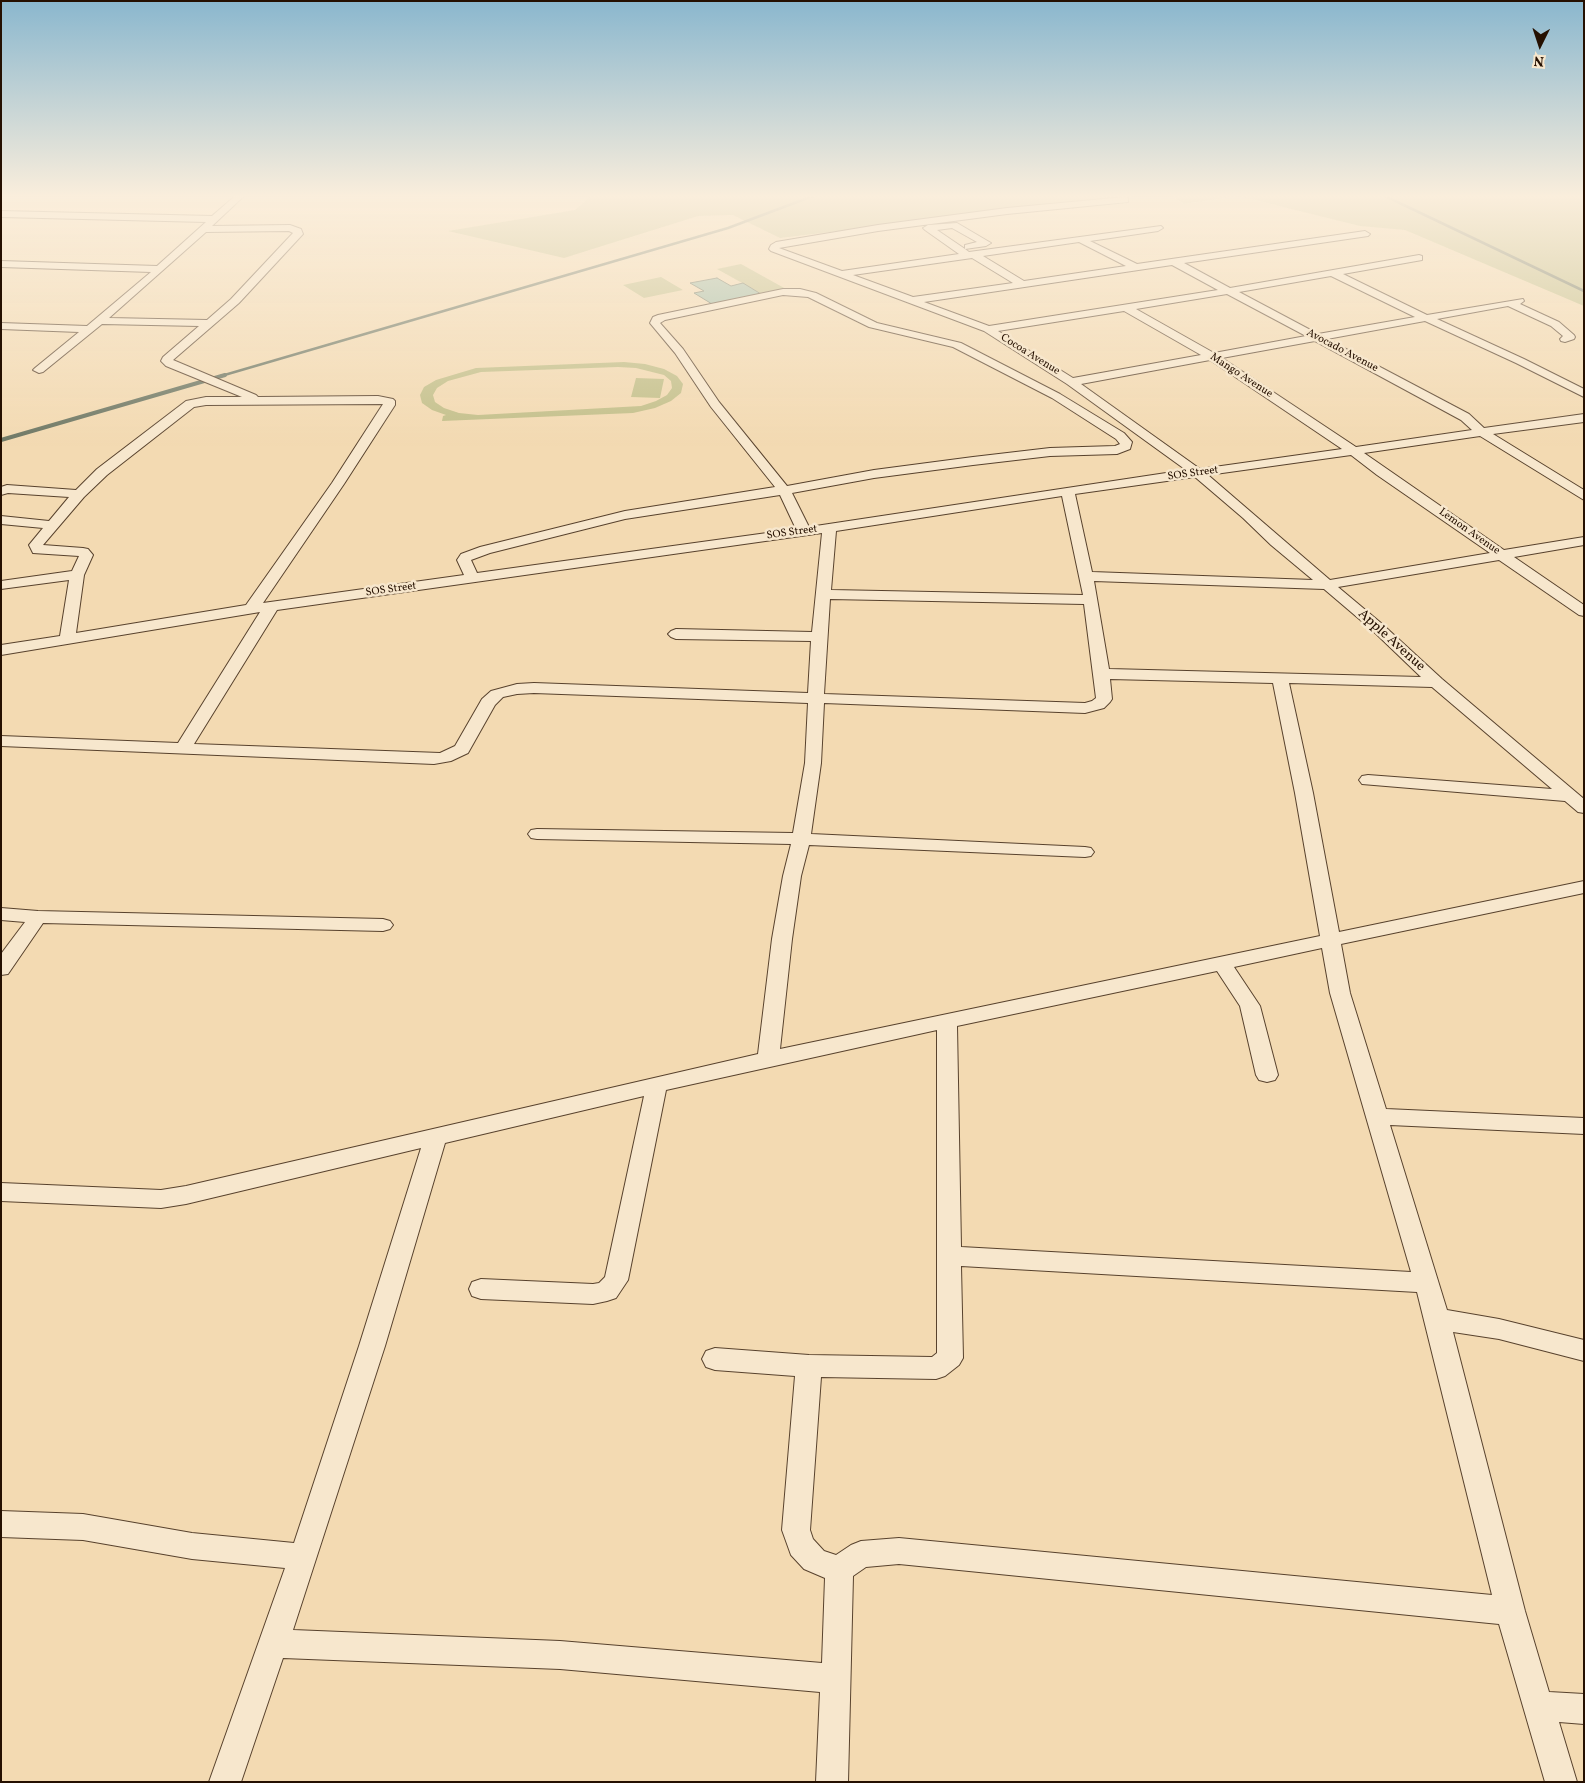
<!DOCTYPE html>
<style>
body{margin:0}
#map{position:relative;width:1585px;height:1783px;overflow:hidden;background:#f3dab2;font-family:Vollkorn,serif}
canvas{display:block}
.frame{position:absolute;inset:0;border:2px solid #251001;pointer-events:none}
.north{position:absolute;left:1515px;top:20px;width:50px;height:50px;-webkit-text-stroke:4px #f7e7cd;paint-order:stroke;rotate:184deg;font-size:14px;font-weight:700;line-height:20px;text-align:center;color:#251001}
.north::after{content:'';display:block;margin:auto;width:18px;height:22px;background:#251001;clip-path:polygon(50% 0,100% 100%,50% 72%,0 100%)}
</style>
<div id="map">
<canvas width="1585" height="1783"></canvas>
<div class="frame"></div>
<div class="north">N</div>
</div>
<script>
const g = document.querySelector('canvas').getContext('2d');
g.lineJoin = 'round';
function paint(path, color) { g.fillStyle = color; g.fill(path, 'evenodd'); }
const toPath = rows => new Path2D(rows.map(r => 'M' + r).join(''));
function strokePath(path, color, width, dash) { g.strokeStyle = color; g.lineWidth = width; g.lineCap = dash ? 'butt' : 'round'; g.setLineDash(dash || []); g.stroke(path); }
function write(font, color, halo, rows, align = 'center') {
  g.font = font + ' Vollkorn,serif'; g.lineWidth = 5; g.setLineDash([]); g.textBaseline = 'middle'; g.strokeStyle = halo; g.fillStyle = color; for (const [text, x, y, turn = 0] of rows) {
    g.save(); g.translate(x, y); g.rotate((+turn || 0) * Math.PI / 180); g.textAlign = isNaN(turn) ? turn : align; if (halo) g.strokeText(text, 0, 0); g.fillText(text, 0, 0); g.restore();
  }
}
const green = toPath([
 [591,196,1132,196,780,238,733,215,698,216,564,258,448,231,575,210],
 [1172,196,1238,196,1184,204],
 [1239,196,1584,196,1584,306,1405,230,1360,226],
 [741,264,786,289,762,294,717,269],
 [661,277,683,290,644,298,623,285],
 [624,362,645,364,664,369,677,376,683,384,681,393,671,401,655,408,633,413,442,421,443,416,446,415,432,410,422,403,420,395,424,387,436,380,476,368],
 [618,367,636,368,664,375,671,381,672,388,667,395,656,401,641,406,478,415,459,413,444,408,435,402,433,395,437,388,448,381,481,372],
 [636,378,664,379,660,398,631,397]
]);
const water = toPath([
 [717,278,731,286,743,283,761,294,712,304,694,293,704,291,690,283,717,278]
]);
const streamFar1 = toPath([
 [1385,196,1584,291],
 [221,376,728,228,813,196]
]);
const stream = toPath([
 [1,440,225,375]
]);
const minor = toPath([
 [235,196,244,196,212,226,290,225,301,229,303,234,239,303,173,360,256,395,258,397,378,396,393,399,395,401,395,405,344,484,263,603,464,575,457,560,461,554,480,547,625,511,775,487,711,407,675,353,650,323,653,317,658,315,783,289,800,289,816,293,877,323,961,343,1060,394,1124,433,1132,442,1130,449,1117,454,1050,456,973,465,874,478,792,493,809,527,1186,470,1067,384,984,331,771,251,769,249,771,245,776,242,878,225,1007,208,1125,197,1128,198,1128,202,1007,214,878,231,779,248,842,271,959,254,925,230,923,228,928,225,957,223,991,243,986,246,965,249,969,252,1161,226,1163,228,1158,231,1090,241,1137,264,1365,231,1370,234,1368,236,1184,263,1230,288,1419,255,1422,256,1422,260,1343,274,1427,315,1523,299,1524,301,1520,304,1559,322,1574,335,1575,337,1574,339,1565,342,1561,341,1560,339,1563,336,1551,326,1508,306,1437,319,1524,359,1584,389,1584,397,1516,363,1425,321,1327,339,1469,414,1484,428,1584,414,1584,422,1493,434,1584,490,1584,500,1480,436,1364,453,1504,550,1584,537,1584,545,1514,557,1584,605,1584,616,1579,615,1499,560,1338,587,1381,623,1442,679,1584,799,1584,813,1578,812,1565,801,1362,784,1359,780,1362,776,1368,775,1552,789,1432,687,1289,683,1313,793,1339,932,1584,881,1584,893,1341,944,1350,993,1386,1109,1584,1118,1584,1134,1390,1125,1447,1310,1499,1319,1584,1340,1584,1361,1499,1339,1453,1332,1525,1611,1549,1692,1584,1694,1584,1724,1559,1722,1577,1782,1545,1782,1499,1624,899,1564,866,1567,853,1576,848,1782,816,1782,820,1692,560,1669,283,1658,241,1782,209,1782,285,1568,192,1559,83,1540,1,1537,1,1511,83,1514,192,1533,294,1543,359,1346,421,1148,186,1204,161,1208,1,1201,1,1183,161,1190,186,1186,758,1054,772,939,783,876,791,844,537,839,531,838,528,834,531,830,537,829,793,833,805,763,808,703,534,693,517,694,503,697,495,705,468,753,451,761,434,764,1,746,1,736,178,743,260,612,1,655,1,645,60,636,69,580,1,589,1,581,72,571,79,556,33,553,29,545,43,528,1,524,1,516,49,521,69,497,8,493,1,495,1,487,7,485,76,490,97,469,186,401,206,397,242,397,166,366,161,361,163,357,199,326,102,324,43,372,39,373,33,370,35,368,79,332,1,329,1,323,87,326,151,272,1,267,1,261,157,266,206,222,1,217,1,211,212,216,235,196],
 [952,228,977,242,965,245,965,249,937,230,952,228],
 [289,231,293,233,231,299,207,320,109,318,206,232,289,231],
 [1079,242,1126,266,1024,281,983,256,1079,242],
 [972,258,1013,283,913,297,853,275,972,258],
 [1172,265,1218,290,989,326,924,302,1172,265],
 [1331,276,1415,317,1318,334,1239,292,1331,276],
 [1227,294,1306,336,1214,353,1136,309,1227,294],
 [783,295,808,297,869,327,953,347,1052,398,1116,439,1120,444,1115,446,1050,448,973,457,874,470,787,486,719,402,683,349,660,323,665,320,783,295],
 [1124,311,1201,355,1073,378,998,331,1124,311],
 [1315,341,1461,420,1472,430,1356,447,1222,358,1315,341],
 [1210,360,1342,449,1200,469,1081,384,1210,360],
 [383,404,332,483,246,605,76,633,84,575,93,555,88,549,83,548,43,545,84,497,107,475,194,407,206,405,383,404],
 [1351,455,1377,475,1490,553,1330,580,1208,475,1351,455],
 [1195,477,1243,518,1271,545,1313,580,1092,572,1075,494,1195,477],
 [780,495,796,529,477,573,471,560,490,553,625,519,780,495],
 [1062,496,1083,595,831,590,836,531,1062,496],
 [822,533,812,632,676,629,671,631,668,634,671,637,676,639,811,641,808,693,534,683,517,684,491,691,482,699,455,746,440,753,194,744,277,610,822,533],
 [1094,581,1324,589,1371,629,1421,677,1109,669,1094,581],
 [830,599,1084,604,1096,698,1092,701,1085,703,824,694,830,599],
 [1110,679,1273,683,1295,793,1320,936,780,1049,792,939,801,876,809,845,1085,857,1091,856,1094,852,1091,848,1085,847,811,834,821,763,824,703,1085,713,1104,708,1110,702,1112,699,1110,679],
 [1322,948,1330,993,1411,1272,961,1247,957,1026,1217,971,1240,1006,1256,1075,1259,1080,1267,1082,1275,1080,1278,1075,1260,1006,1234,967,1322,948],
 [937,1030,937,1353,932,1357,809,1355,715,1348,706,1351,702,1359,706,1367,715,1370,795,1376,782,1530,791,1555,804,1569,825,1578,822,1663,560,1641,293,1630,385,1346,445,1143,644,1096,605,1277,599,1283,593,1284,481,1279,472,1282,469,1289,472,1296,481,1299,593,1304,607,1301,616,1298,628,1280,666,1090,937,1030],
 [961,1266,1417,1292,1492,1595,899,1538,861,1541,851,1545,836,1555,824,1551,813,1539,810,1530,821,1377,936,1379,945,1376,959,1365,963,1358,961,1266],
 [1,908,38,911,383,919,390,921,393,925,390,929,383,931,43,923,8,974,1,975,1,954,25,922,1,920,1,908]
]);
const farStreetnames = [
 ["Avocado Avenue",1342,351,28],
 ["Cocoa Avenue",1030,355,32],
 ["Mango Avenue",1241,376,33],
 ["SOS Street",1193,474,-8],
 ["Lemon Avenue",1469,532,35],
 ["SOS Street",792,533,-8],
 ["SOS Street",391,590,-8]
];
const streetNames = [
 ["Apple Avenue",1391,641,42]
];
paint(green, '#c1be88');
paint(water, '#9dbba6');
strokePath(water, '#6d7764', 1);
strokePath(streamFar1, '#6d7764', 2.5);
strokePath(stream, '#6d7764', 4);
strokePath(minor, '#58422d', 2);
paint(minor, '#f7e7cd');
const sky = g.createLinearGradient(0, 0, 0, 446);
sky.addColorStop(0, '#8ab7ce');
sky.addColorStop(0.44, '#faeedc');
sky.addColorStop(1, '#faeedc00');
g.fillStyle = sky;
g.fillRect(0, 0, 1585, 446);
write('11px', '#251001', '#f7e7cd', farStreetnames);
write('14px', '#251001', '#f7e7cd', streetNames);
</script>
